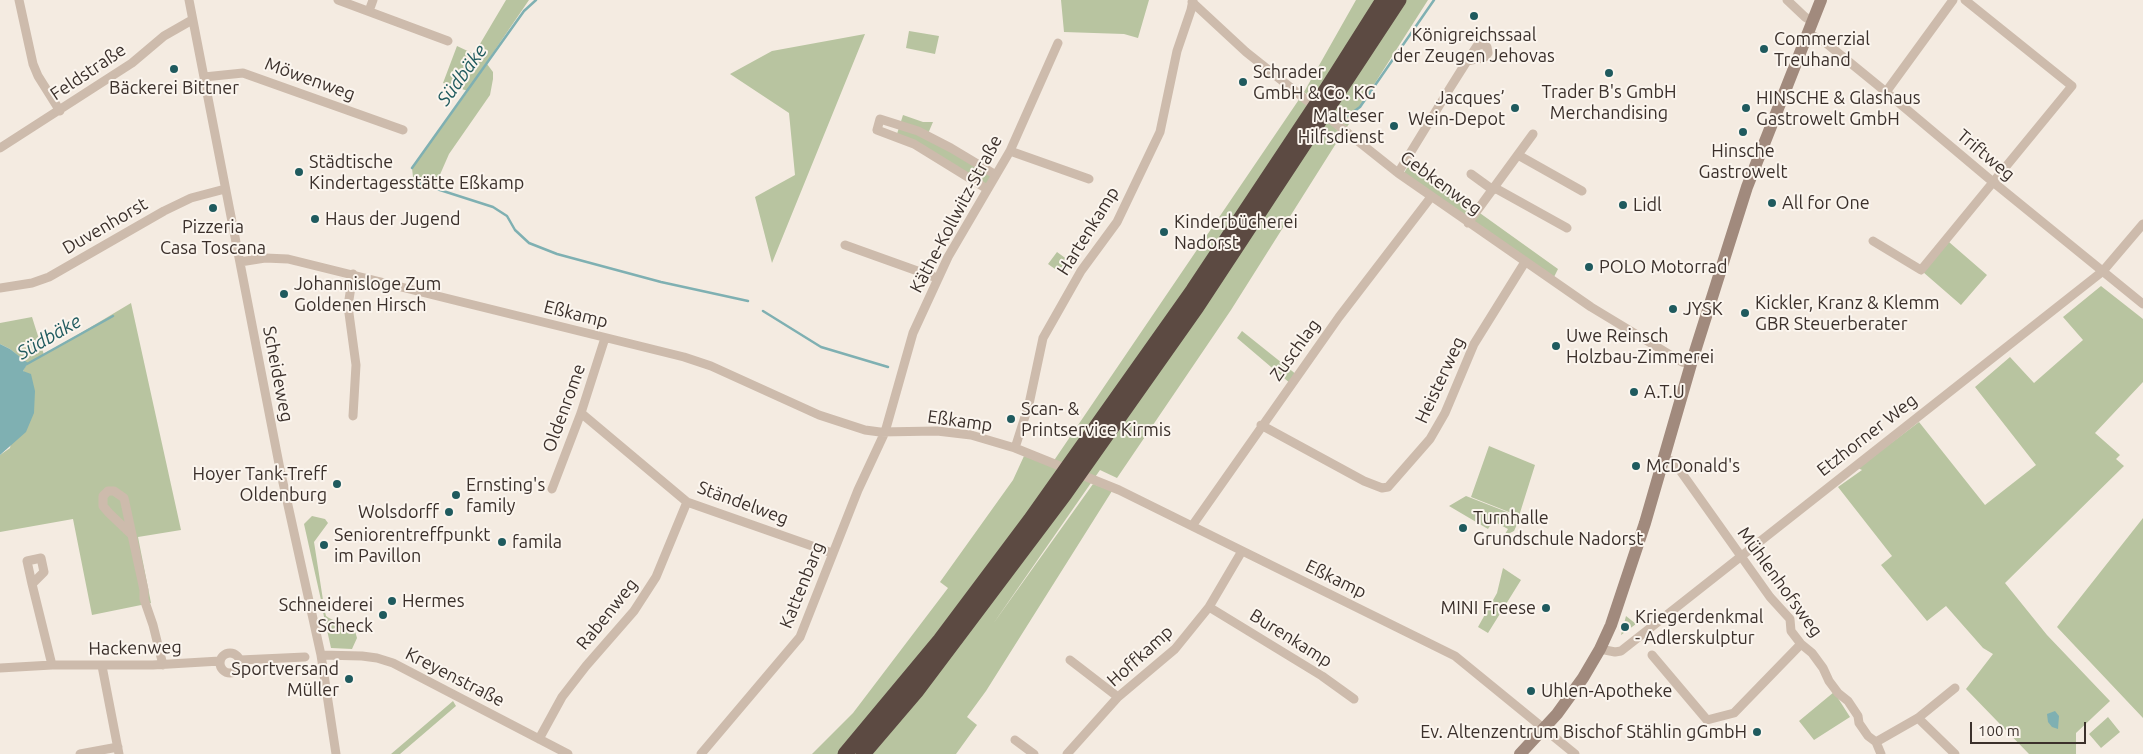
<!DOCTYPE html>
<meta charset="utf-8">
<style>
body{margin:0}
#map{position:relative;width:2143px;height:754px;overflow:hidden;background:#f4ebe1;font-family:Ubuntu,sans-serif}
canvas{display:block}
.scale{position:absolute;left:1970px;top:722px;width:116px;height:22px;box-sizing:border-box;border:2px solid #3b302b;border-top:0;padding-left:6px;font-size:15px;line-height:18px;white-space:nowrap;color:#3b302b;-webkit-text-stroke:4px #fbf5ee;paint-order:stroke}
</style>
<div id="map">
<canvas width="2143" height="754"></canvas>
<div class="scale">100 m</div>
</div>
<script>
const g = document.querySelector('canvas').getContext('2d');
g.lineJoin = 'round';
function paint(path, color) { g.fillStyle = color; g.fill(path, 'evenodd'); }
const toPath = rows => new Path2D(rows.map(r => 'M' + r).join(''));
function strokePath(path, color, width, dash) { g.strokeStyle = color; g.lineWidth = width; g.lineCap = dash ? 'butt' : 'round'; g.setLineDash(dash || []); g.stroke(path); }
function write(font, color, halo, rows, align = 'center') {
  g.font = font + ' Ubuntu,sans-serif'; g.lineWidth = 4; g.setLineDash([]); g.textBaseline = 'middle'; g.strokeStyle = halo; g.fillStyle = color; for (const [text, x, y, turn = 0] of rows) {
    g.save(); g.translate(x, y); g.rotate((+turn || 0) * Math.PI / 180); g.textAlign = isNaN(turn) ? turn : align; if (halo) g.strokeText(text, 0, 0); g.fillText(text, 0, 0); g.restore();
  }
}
const green = toPath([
 [506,0,529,0,471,85,487,64,493,72,493,79,490,95,449,154,435,186,413,177,412,168,468,91,443,83,457,46,474,54],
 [1061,0,1149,0,1138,38,1124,34,1064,32],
 [1356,0,1428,0,1347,127,1304,92],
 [909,31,939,36,935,54,906,48],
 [865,34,772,263,755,197,795,175,789,113,730,74,772,51],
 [1300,98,1342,134,1231,310,1117,478,1100,470,993,624,1093,484,1112,491,986,691,967,717,977,725,956,754,812,754,853,713,948,588,940,582,1013,480,1024,456,1048,465,1055,459],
 [903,115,923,122,933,122,927,136,996,175,987,189,896,137],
 [1410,163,1558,269,1554,277,1404,173],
 [1949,242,1987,275,1961,305,1923,272],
 [1057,252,1072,263,1062,274,1048,264],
 [2101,286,2143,319,2143,382,2095,433,2120,455,2116,459,2124,466,2005,583,2047,635,2110,701,2076,733,2076,754,2029,754,1966,689,1993,654,1983,648,1946,606,1927,621,1881,565,1892,556,1838,487,1862,470,1858,468,1919,422,1985,505,2036,465,1975,387,2010,357,2034,383,2083,340,2063,317],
 [131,303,181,530,138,537,151,603,92,615,73,519,0,532,0,455,10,448,25,373,23,371,27,363,10,349,0,344,0,323,32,317,44,355],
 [1242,331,1297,375,1291,384,1237,338],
 [1489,446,1535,465,1519,516,1471,497],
 [1466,496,1507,512,1518,522,1514,531,1504,536,1508,529,1493,521,1488,529,1449,506],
 [312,516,325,519,328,523,314,542,323,600,321,600,304,524],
 [2143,518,2143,718,2057,627],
 [1503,568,1521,580,1488,633,1478,627,1497,593],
 [323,612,325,612,326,616,329,618,355,631,357,638,352,649,331,648],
 [1626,616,1636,624,1621,635],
 [1834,692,1850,717,1814,740,1799,721],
 [453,701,456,706,400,754,391,754],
 [2108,717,2120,732,2101,748,2089,734]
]);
const water = toPath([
 [0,344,10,349,28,363,23,371,31,374,35,391,34,413,26,432,0,455],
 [2055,711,2059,716,2058,729,2052,727,2048,722,2047,714]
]);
const stream = toPath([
 [1337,120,1349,115,1360,107,1434,0],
 [412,168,524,11,536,0],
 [415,182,493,207,507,216,515,230,529,243,557,254,661,282,748,301],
 [763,311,821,347,888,367],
 [27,364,113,316]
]);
const street = toPath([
 [19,0,33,64,38,76,60,111],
 [189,0,280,469,321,655,336,754],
 [338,0,448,41],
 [1787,0,1805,17,1812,21],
 [1192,2,1246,52,1398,173,1591,307,1682,362,1691,364],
 [369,11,373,0],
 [1808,33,1826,43,1886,92,1993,182,2143,304],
 [204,77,243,73,403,130],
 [1886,92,1953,0],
 [0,148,132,63,164,36,192,20],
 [1010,151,1089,179],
 [1518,155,1582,191],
 [1398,173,1450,88,1467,61,1477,46,1482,44,1487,47,1488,53,1485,57,1467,61],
 [1471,174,1493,190],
 [1495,188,1567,228],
 [987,189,914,144,877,130,880,119,918,131,951,148,996,175],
 [1468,223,1533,134],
 [1873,241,1921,270,2072,86,1965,0],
 [845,245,937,278],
 [240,262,265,258,288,259,684,357,711,366,819,415,865,430,880,432,937,431,971,435,1015,448,1119,490,1455,656,1575,754],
 [353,274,348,306,356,365,353,416],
 [0,288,32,283,49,277,164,211,191,198,225,189],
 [581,413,687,502,832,553],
 [1261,425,1364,481,1382,488,1388,487,1430,439,1445,413,1474,344,1525,262],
 [1015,448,1029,404,1043,338,1081,271,1117,222,1160,132,1177,51,1191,10,1193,0],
 [1663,458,1674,462,1770,597,1790,619,1791,631,1801,644,1812,653,1823,668,1829,681,1838,693,1848,701,1858,716,1859,723,1868,736,1876,742,1881,754],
 [552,489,581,413,605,338],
 [1192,526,1339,317,1431,197],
 [132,535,109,513,103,506,103,496,108,491,114,491,124,498,144,590,144,599,153,625,163,665],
 [32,584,27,561,41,558,44,572,32,584,52,665],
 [1209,607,1322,676,1354,699],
 [1600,649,1615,652,1621,651,2103,271,2143,224],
 '220 663a10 10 0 1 1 20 0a10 10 0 1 1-20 0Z',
 [321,655,362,656,377,658,393,663,568,754],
 [1652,655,1707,720,1734,713,1801,644],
 [240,660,305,657],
 [1070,660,1118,697],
 [102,666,119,754],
 [0,668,52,665,153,665,220,661],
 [1918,718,1955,754],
 [539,739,562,697,586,666,634,611,656,577,687,502],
 [1015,740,1034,754],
 [1876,742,1918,718,1955,688],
 [80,754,118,747],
 [701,754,800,637,858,490,885,432,913,333,948,257,1010,151,1058,43],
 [1067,754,1118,697,1175,649,1209,607,1242,551]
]);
const secondary = toPath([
 [1520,754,1557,714,1583,678,1600,649,1611,625,1645,523,1691,364,1747,187,1821,0]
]);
const highway = toPath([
 [845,754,940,640,1030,520,1193,290,1326,90,1383,0],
 [863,754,916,692,1065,494,1197,307,1399,0]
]);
const markers = [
 [1474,16,5,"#1f5a5e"],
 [1764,49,5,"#1f5a5e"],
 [174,69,5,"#1f5a5e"],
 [1609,73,5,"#1f5a5e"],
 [1243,82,5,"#1f5a5e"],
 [1515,108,5,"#1f5a5e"],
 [1746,108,5,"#1f5a5e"],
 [1394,126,5,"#1f5a5e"],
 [1743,132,5,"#1f5a5e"],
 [299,172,5,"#1f5a5e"],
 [1772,203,5,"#1f5a5e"],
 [1623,205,5,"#1f5a5e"],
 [213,208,5,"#1f5a5e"],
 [315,219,5,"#1f5a5e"],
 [1164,232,5,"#1f5a5e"],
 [1589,267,5,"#1f5a5e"],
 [284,294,5,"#1f5a5e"],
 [1673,309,5,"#1f5a5e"],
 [1745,313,5,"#1f5a5e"],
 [1556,346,5,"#1f5a5e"],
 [1634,392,5,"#1f5a5e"],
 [1011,419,5,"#1f5a5e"],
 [1636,466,5,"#1f5a5e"],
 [337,484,5,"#1f5a5e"],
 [456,495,5,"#1f5a5e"],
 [449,512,5,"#1f5a5e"],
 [1463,528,5,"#1f5a5e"],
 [502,542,5,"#1f5a5e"],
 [324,545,5,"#1f5a5e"],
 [392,601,5,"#1f5a5e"],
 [1546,608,5,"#1f5a5e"],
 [383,615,5,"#1f5a5e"],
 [1625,627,5,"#1f5a5e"],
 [349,679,5,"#1f5a5e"],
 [1531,691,5,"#1f5a5e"],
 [1757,732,5,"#1f5a5e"]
];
const poiNames = [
 ["Königreichssaal",1474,35,"center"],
 ["der Zeugen Jehovas",1474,56,"center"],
 ["Commerzial",1774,39],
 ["Treuhand",1774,60],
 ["Schrader",1253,72],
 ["GmbH & Co. KG",1253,93],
 ["Bäckerei Bittner",174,88,"center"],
 ["Trader B's GmbH",1609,92,"center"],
 ["Merchandising",1609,113,"center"],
 ["Jacques’",1505,98,"right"],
 ["Wein-Depot",1505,119,"right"],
 ["HINSCHE & Glashaus",1756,98],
 ["Gastrowelt GmbH",1756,119],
 ["Malteser",1384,116,"right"],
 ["Hilfsdienst",1384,137,"right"],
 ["Hinsche",1743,151,"center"],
 ["Gastrowelt",1743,172,"center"],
 ["Städtische",309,162],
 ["Kindertagesstätte Eßkamp",309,183],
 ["All for One",1782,203],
 ["Lidl",1633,205],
 ["Haus der Jugend",325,219],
 ["Kinderbücherei",1174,222],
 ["Nadorst",1174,243],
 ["Pizzeria",213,227,"center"],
 ["Casa Toscana",213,248,"center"],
 ["POLO Motorrad",1599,267],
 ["Johannisloge Zum",294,284],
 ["Goldenen Hirsch",294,305],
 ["Kickler, Kranz & Klemm",1755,303],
 ["GBR Steuerberater",1755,324],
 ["JYSK",1683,309],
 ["Uwe Reinsch",1566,336],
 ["Holzbau-Zimmerei",1566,357],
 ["A.T.U",1644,392],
 ["Scan- &",1021,409],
 ["Printservice Kirmis",1021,430],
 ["McDonald's",1646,466],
 ["Hoyer Tank-Treff",327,474,"right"],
 ["Oldenburg",327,495,"right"],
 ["Ernsting's",466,485],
 ["family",466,506],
 ["Wolsdorff",439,512,"right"],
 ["Turnhalle",1473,518],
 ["Grundschule Nadorst",1473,539],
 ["Seniorentreffpunkt",334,535],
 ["im Pavillon",334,556],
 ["famila",512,542],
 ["Hermes",402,601],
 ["Schneiderei",373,605,"right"],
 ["Scheck",373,626,"right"],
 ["MINI Freese",1536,608,"right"],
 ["Kriegerdenkmal",1635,617],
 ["- Adlerskulptur",1635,638],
 ["Sportversand",339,669,"right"],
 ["Müller",339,690,"right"],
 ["Uhlen-Apotheke",1541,691],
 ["Ev. Altenzentrum Bischof Stählin gGmbH",1747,732,"right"]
];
const streetNames = [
 ["Feldstraße",88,72,-34],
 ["Möwenweg",310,79,20],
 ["Triftweg",1986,155,40],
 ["Gebkenweg",1441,183,36],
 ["Käthe-Kollwitz-Straße",956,214,-62],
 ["Duvenhorst",105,226,-30],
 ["Hartenkamp",1088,231,-58],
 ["Eßkamp",576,314,14],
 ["Zuschlag",1295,350,-54],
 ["Scheideweg",278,374,79],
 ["Heisterweg",1440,380,-65],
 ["Oldenrome",564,408,-70],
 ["Eßkamp",960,421,8],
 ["Etzhorner Weg",1867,435,-38],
 ["Ständelweg",743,503,20],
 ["Eßkamp",1336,579,26],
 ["Mühlenhofsweg",1780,582,54],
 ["Kattenbarg",802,585,-68],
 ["Rabenweg",607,614,-51],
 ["Burenkamp",1291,638,32],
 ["Hackenweg",135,648,-1],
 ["Hoffkamp",1140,656,-42],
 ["Kreyenstraße",455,677,27]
];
const waterNames = [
 ["Südbäke",462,75,-54],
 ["Südbäke",49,337,-30]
];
paint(green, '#b8c4a0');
paint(water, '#7fb0b2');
strokePath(stream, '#7fb0b2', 2.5);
strokePath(street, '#cdbbac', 9);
strokePath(secondary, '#a18a7d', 12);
strokePath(highway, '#5c4a42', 15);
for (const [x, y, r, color] of markers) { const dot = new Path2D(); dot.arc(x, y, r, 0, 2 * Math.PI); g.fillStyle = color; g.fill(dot); strokePath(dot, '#fbf5ee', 2); }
write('18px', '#3b302b', '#fbf5ee', poiNames, 'left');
write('18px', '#3b302b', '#fbf5ee', streetNames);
write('italic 19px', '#1f5a5e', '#fbf5ee', waterNames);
</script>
